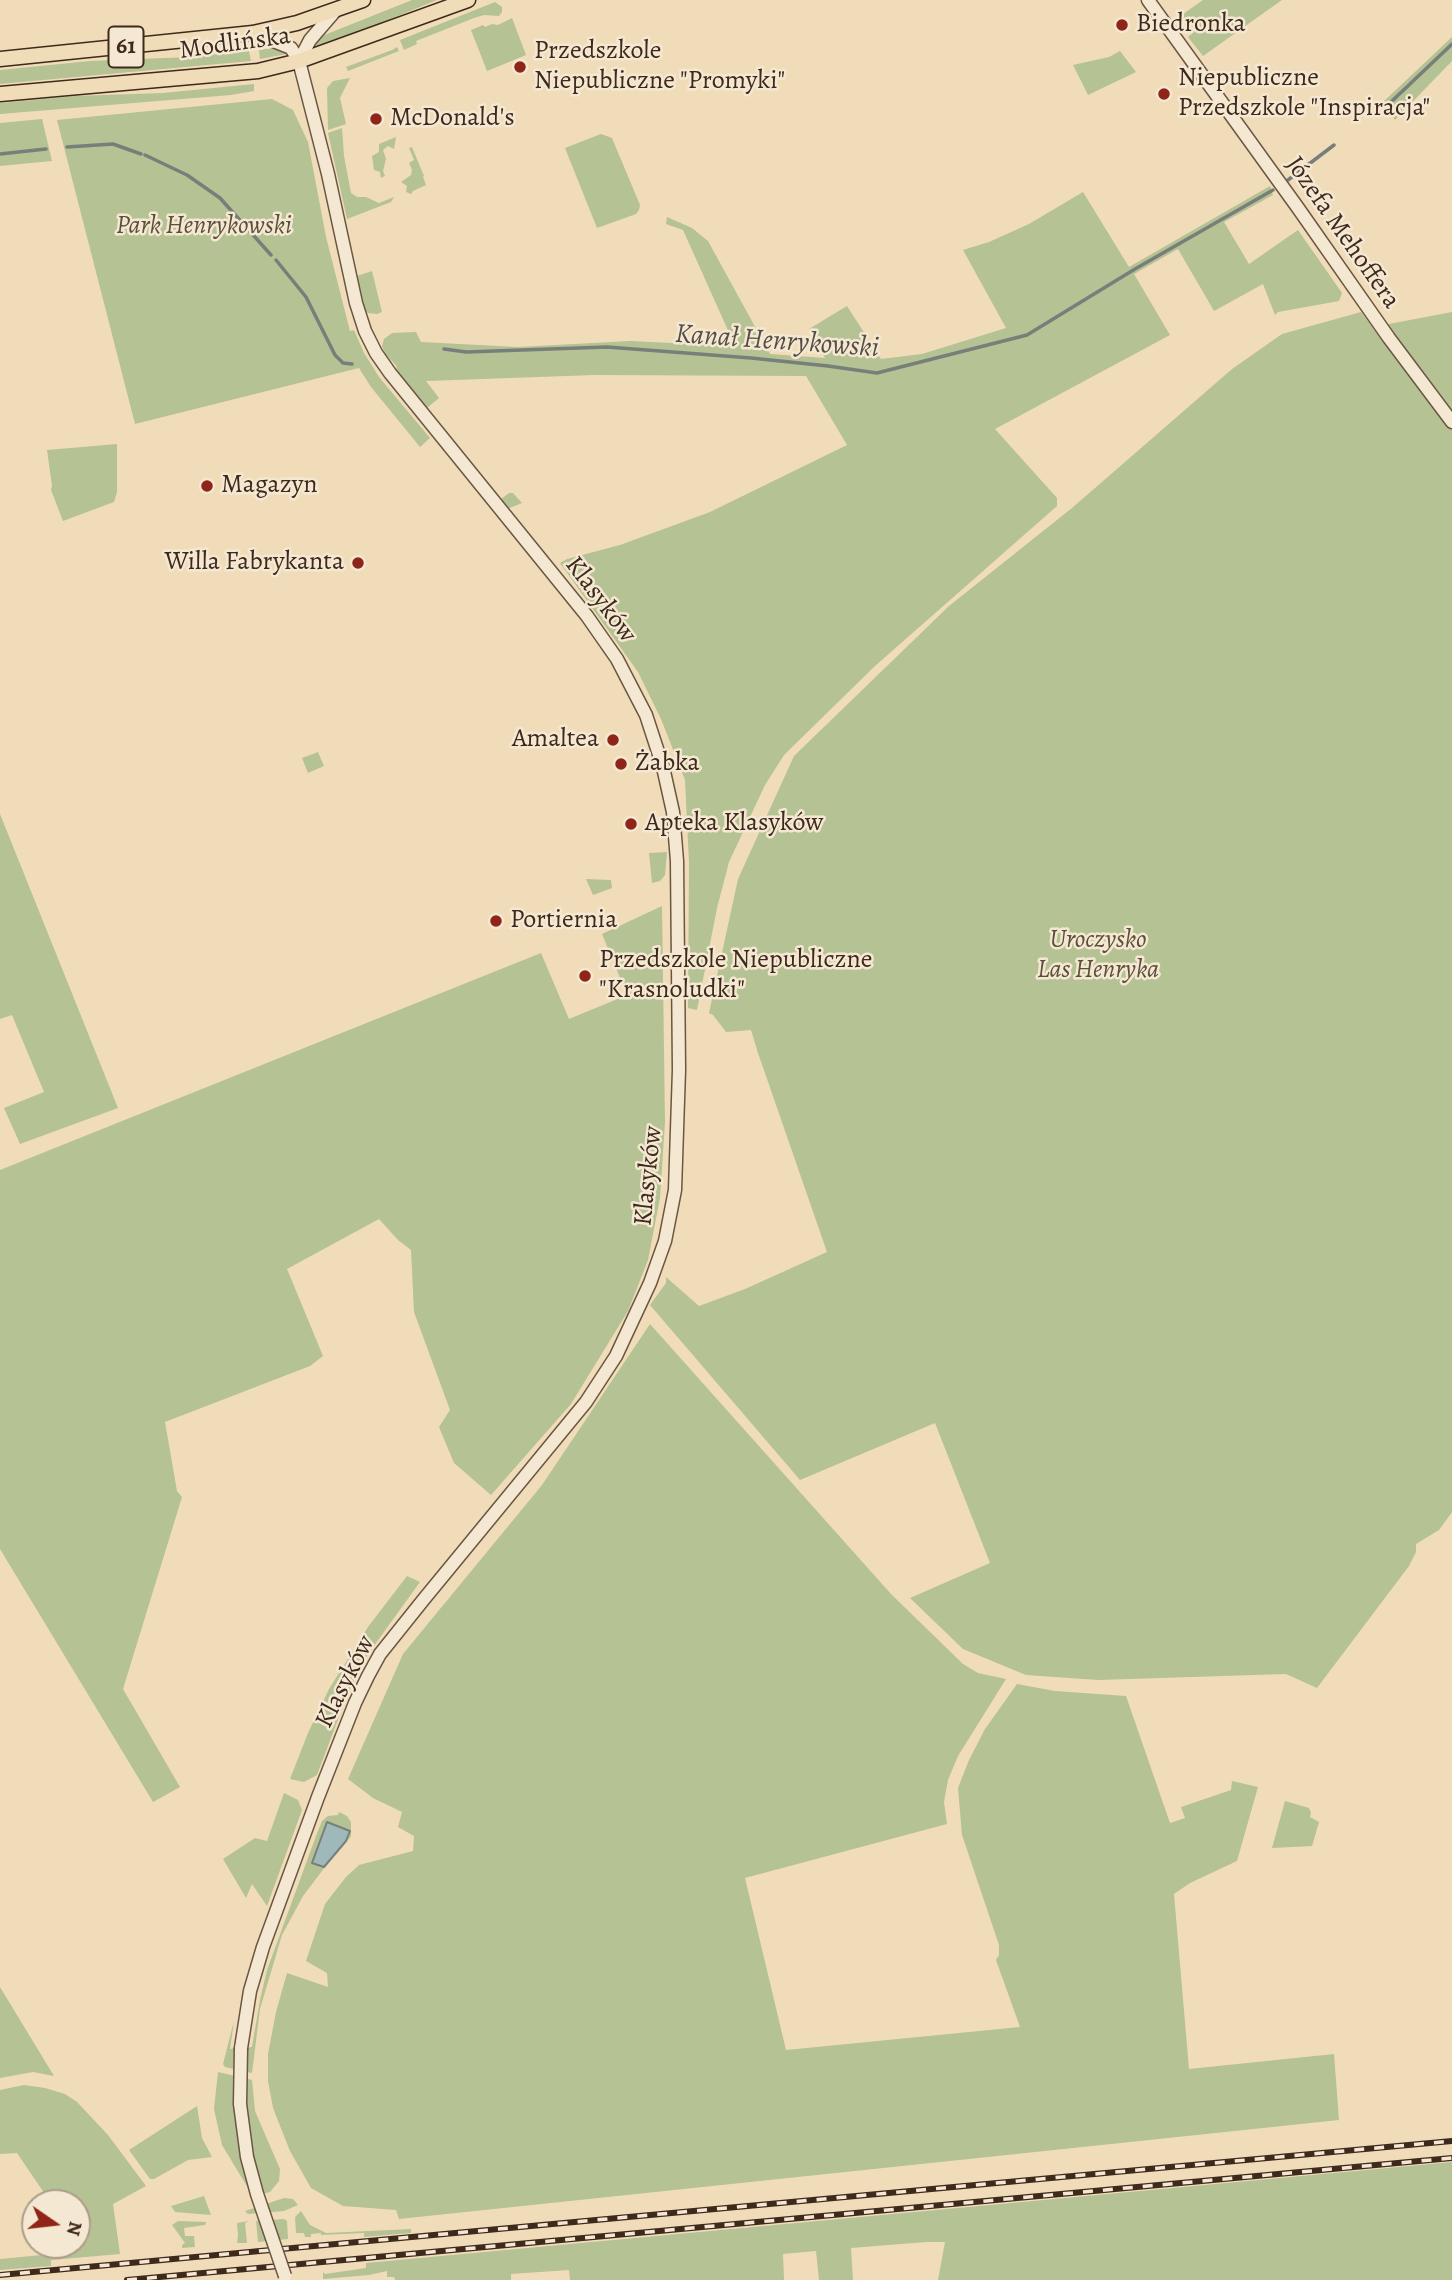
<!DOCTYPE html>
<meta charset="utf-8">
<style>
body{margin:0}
#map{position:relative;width:1452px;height:2280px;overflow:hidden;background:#f0dcb9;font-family:Alegreya,serif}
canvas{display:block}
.north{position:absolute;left:21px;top:2189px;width:70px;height:70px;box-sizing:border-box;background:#f5e8d2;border:2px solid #ac9c89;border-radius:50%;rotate:104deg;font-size:19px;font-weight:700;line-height:28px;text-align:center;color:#3e291c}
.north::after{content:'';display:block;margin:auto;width:24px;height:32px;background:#8f2418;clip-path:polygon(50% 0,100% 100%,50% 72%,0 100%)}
</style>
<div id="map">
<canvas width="1452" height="2280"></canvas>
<div class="north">N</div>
</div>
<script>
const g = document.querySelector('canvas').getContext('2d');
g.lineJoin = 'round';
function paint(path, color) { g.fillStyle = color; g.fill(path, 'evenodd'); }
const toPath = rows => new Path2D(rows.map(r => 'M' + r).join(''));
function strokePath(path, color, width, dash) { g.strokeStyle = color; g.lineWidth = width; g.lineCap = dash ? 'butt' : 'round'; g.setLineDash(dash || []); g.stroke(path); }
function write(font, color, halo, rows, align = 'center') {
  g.font = font + ' Alegreya,serif'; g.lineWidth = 5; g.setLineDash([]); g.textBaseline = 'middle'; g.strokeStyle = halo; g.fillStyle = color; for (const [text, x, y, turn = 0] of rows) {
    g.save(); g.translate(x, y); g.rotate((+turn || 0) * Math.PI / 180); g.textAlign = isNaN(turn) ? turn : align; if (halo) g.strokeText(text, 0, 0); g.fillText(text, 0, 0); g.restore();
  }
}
const green = toPath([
 [412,0,437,0,356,33,318,46,315,45,322,36],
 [1203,0,1282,0,1203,56,1188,37,1195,31,1187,20,1180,25,1176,19],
 [495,2,502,7,502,12,499,16,484,15,474,18,416,41,417,44,404,50,400,40],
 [512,18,526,55,487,71,471,30,483,25,485,27,492,24,498,25],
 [1452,37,1452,61,1395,120,1382,103],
 [397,47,399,51,348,71,346,67,392,50],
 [274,48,287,52,287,54,260,59,259,50],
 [249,51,251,61,0,84,0,70,90,61,189,57],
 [1120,51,1136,72,1088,95,1073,65,1109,57],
 [350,78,340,98,346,124,328,130,327,88,333,81],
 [254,84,254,91,231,95,0,114,0,103,75,96,163,93],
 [272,99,293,110,308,142,326,237,350,331,354,330,364,353,379,377,430,438,420,447,371,387,359,368,135,424,57,120],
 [42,119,52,161,0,166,0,123],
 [342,128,344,156,351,193,357,197,366,197,379,203,394,197,391,202,347,219,328,133],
 [601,134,612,138,640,205,639,210,636,214,597,228,565,148],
 [396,137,394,149,388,146,383,150,386,159,383,171,385,176,381,178,380,172,374,170,372,156,379,152,379,144],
 [412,147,424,176,423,177,426,185,413,191,411,194,406,192,407,186,401,182,411,175,412,170,409,163,414,160,409,148],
 [1270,186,1273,195,1224,222,1249,264,1298,230,1342,293,1339,301,1278,312,1275,315,1263,284,1214,311,1178,249,1134,274,1170,335,995,429,1057,498,1057,506,875,666,784,755,765,785,729,862,717,908,697,1010,688,1008,689,863,685,780,661,719,638,672,560,563,567,559,620,545,710,512,847,445,806,376,594,375,426,381,439,398,427,408,398,373,396,365,385,354,382,346,384,339,392,333,416,332,421,342,518,347,630,341,735,346,683,230,666,224,667,217,692,228,708,241,770,354,825,358,809,329,847,306,881,359,922,354,1006,328,963,250,989,242,1029,224,1083,192,1129,267],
 [372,271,382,312,377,314,368,313,365,310,357,276],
 [1361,312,1381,339,1389,324,1452,312,1452,1512,1439,1530,1416,1544,1416,1552,1409,1566,1317,1688,1286,1674,1098,1680,1026,1675,963,1649,910,1598,990,1563,935,1423,800,1480,650,1305,666,1283,666,1277,699,1306,745,1289,827,1252,758,1053,751,1030,726,1032,713,1015,709,1013,738,879,794,756,949,606,1072,508,1232,369,1282,334],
 [117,444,117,492,114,502,63,521,51,490,52,486,47,450],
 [509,493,513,493,522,503,507,509,500,500],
 [318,752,324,766,308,773,302,758],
 [0,814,118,1108,20,1144,4,1108,44,1092,12,1015,0,1019],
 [667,852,665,875,660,881,652,883,649,853],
 [586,879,611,880,612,888,593,895],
 [662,906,665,1122,660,1198,648,1260,628,1311,571,1404,491,1495,454,1463,439,1427,450,1410,414,1312,411,1250,398,1240,379,1219,287,1269,323,1356,310,1366,165,1422,177,1491,182,1497,123,1689,180,1787,153,1802,0,1549,0,1170,541,953,569,1019,627,995,602,934],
 [650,1324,891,1594,963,1664,978,1673,1006,1679,958,1756,948,1780,944,1802,947,1824,745,1878,786,2050,1020,2027,996,1960,999,1955,999,1945,962,1835,958,1788,969,1760,985,1729,1017,1684,1055,1691,1126,1696,1170,1823,1185,1818,1181,1807,1231,1790,1232,1781,1258,1787,1237,1861,1190,1883,1174,1894,1189,2069,1334,2054,1339,2120,399,2219,396,2210,343,2206,311,2188,290,2151,273,2108,268,2081,268,2054,276,2012,287,1973,328,1987,327,1973,306,1961,325,1904,346,1877,359,1865,413,1851,414,1836,398,1827,402,1812,373,1798,348,1779,403,1654,542,1485],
 [407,1576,420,1582,368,1654,348,1693,317,1775,304,1782,290,1779,308,1733,329,1689,368,1627],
 [284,1793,298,1800,302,1810,267,1906,252,1884,246,1898,223,1859,255,1838,267,1841],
 [1285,1801,1309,1808,1311,1813,1310,1817,1319,1822,1312,1846,1272,1848],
 [339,1812,347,1816,351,1822,351,1836,347,1842,350,1831,312,1862,325,1867,303,1896,282,1935,260,2009,252,2073,225,2067,223,2064,234,2021,230,2049,252,2047,260,2000,267,1970,316,1836,322,1821,328,1816,338,1815],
 [0,1987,54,2076,33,2072,0,2078],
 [218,2072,252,2080,255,2111,280,2169,279,2181,270,2192,262,2194,248,2188,222,2145,214,2109],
 [24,2085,45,2088,65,2094,77,2102,108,2135,146,2186,113,2204,120,2254,51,2260,51,2266,0,2270,0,2259,52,2254,61,2245,77,2245,77,2203,51,2203,17,2153,0,2154,0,2090],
 [197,2106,202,2138,212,2157,188,2160,154,2179,150,2179,129,2150],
 [1452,2162,1452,2280,938,2280,945,2242,926,2242,851,2248,853,2280,819,2280,816,2251,783,2254,784,2280,570,2280,569,2270,511,2274,511,2280,395,2280,394,2277,387,2277,387,2271,369,2275,323,2279,323,2272,325,2274,366,2268,366,2263],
 [204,2196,211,2215,175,2212,171,2206],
 [284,2198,293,2199,298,2205,284,2211,248,2214,245,2211],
 [301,2211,310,2225,326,2233,411,2229,411,2233,364,2237,364,2233,321,2235,321,2233,311,2234,311,2237,305,2237,304,2233,296,2233,295,2217],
 [284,2219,287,2221,288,2239,258,2242,256,2221],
 [178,2221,206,2222,205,2225,184,2228,185,2236,194,2236,195,2247,182,2248,182,2245,185,2243,172,2225],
 [249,2221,245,2223,247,2243,237,2243,238,2235,237,2223]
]);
const water = toPath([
 [327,1822,350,1831,346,1841,324,1867,312,1863,327,1822]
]);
const stream = toPath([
 [1391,102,1452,44],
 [67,147,113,144,141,154],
 [0,154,46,149],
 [145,155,187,175,220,198,271,255],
 [1288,180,1334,145],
 [276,260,306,297,335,355,343,363,352,364],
 [444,349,466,352,607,347,751,358,828,366,877,373,1027,335,1135,269,1273,190]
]);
const tertiary = toPath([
 [1148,0,1298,208,1389,338,1452,422],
 [299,61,310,40,335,11],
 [241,2048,250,1991,263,1947,318,1797,355,1703,368,1676,380,1654,424,1599,586,1402,616,1356,650,1283,665,1241,675,1190,679,1070,677,861,673,812,663,767,646,715,617,659,587,616,390,373,376,353,365,331,356,303,328,174,299,61,291,48,253,33]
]);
const primary = toPath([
 [0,59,253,33,297,23,363,0],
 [0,94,258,71,299,61,468,0]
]);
const rail = toPath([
 [0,2275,1452,2141],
 [127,2280,1452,2158]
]);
const tertiaryBridge = toPath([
 [241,2048,240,2104,247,2157,257,2194,285,2276]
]);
const markers = [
 [1122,25,7,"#8f2418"],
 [520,67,7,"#8f2418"],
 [1164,94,7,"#8f2418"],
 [376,119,7,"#8f2418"],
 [207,486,7,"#8f2418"],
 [358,563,7,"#8f2418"],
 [613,740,7,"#8f2418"],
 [621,764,7,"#8f2418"],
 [631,824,7,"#8f2418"],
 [496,921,7,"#8f2418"],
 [585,976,7,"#8f2418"]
];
const shields = [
 [126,47,35]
];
const shieldNames = [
 ["61",126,47]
];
const poiNames = [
 ["Biedronka",1136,25],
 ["Przedszkole",534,52],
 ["Niepubliczne \"Promyki\"",534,82],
 ["Niepubliczne",1178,79],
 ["Przedszkole \"Inspiracja\"",1178,109],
 ["McDonald's",390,119],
 ["Magazyn",221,486],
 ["Willa Fabrykanta",344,563,"right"],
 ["Amaltea",599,740,"right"],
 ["Żabka",635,764],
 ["Apteka Klasyków",645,824],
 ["Portiernia",510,921],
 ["Przedszkole Niepubliczne",599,961],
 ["\"Krasnoludki\"",599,991]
];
const streetNames = [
 ["Modlińska",235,44,-8],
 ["Józefa Mehoffera",1342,233,55],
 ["Klasyków",600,600,53],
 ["Klasyków",649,1176,-84],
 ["Klasyków",346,1682,-63]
];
const parkNames = [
 ["Park Henrykowski",204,227],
 ["Uroczysko",1098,941],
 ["Las Henryka",1098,971]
];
const waterNames = [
 ["Kanał Henrykowski",777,342,4]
];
paint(green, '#b5c293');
paint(water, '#9fb9ba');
strokePath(water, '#787f7b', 2);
strokePath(stream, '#787f7b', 3.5);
strokePath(tertiary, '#6a5643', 15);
strokePath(primary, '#3e291c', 17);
strokePath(tertiary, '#f5e8d2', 12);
strokePath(primary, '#f0dcb9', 14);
strokePath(rail, '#3e291c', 6);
strokePath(rail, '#f5e8d2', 3.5, [10]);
strokePath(tertiaryBridge, '#6a5643', 15, []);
strokePath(tertiaryBridge, '#f5e8d2', 12);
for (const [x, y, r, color] of markers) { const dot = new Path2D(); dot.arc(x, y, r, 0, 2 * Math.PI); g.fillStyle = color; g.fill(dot); strokePath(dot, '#f5e8d2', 2.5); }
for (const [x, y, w] of shields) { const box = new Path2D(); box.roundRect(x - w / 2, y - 20.5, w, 41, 5); g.fillStyle = '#f5e8d2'; g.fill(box); strokePath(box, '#3e291c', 2); }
write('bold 24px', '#3e291c', null, shieldNames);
write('26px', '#3e291c', '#f5e8d2', poiNames, 'left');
write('26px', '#3e291c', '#f5e8d2', streetNames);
write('italic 26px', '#5c4f3a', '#f5e8d2', parkNames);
write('italic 28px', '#564d44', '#f5e8d2', waterNames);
</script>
